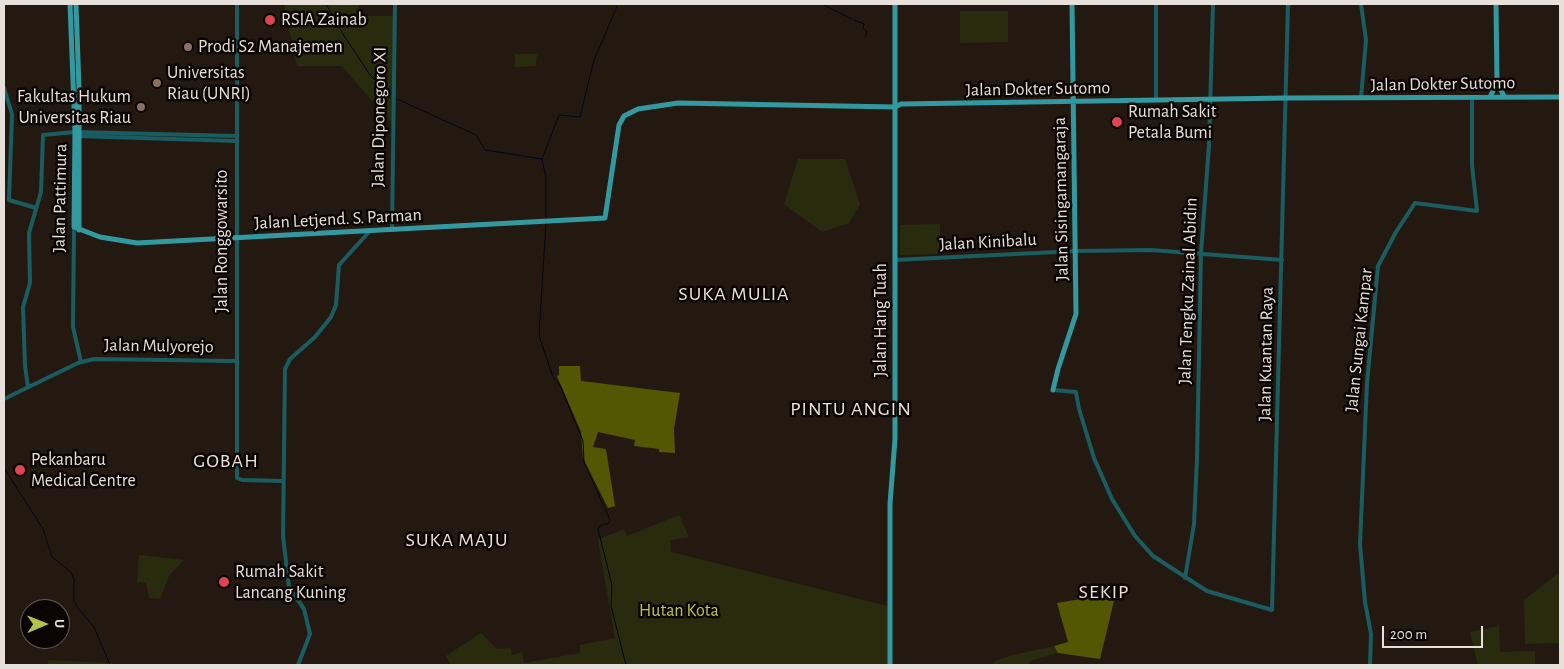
<!DOCTYPE html>
<style>
body{margin:0}
#map{position:relative;width:1564px;height:669px;overflow:hidden;background:#241910;font-family:"Alegreya Sans",sans-serif}
canvas{display:block}
.frame{position:absolute;inset:0;border:5px solid #e7dfd9;pointer-events:none}
.north{position:absolute;left:20px;top:599px;width:50px;height:50px;box-sizing:border-box;background:#0a0503;border:1px solid #625c59;border-radius:50%;rotate:89deg;font-size:14px;font-weight:700;line-height:20px;text-align:center;color:#e7dfd9}
.north::after{content:'';display:block;margin:auto;width:18px;height:22px;background:#b2c34c;clip-path:polygon(50% 0,100% 100%,50% 72%,0 100%)}
.scale{position:absolute;left:1382px;top:626px;width:101px;height:22px;box-sizing:border-box;border:2px solid #e7dfd9;border-top:0;padding-left:6px;font-size:15px;line-height:18px;white-space:nowrap;color:#e7dfd9;-webkit-text-stroke:4px #0a0503;paint-order:stroke}
</style>
<div id="map">
<canvas width="1564" height="669"></canvas>
<div class="frame"></div>
<div class="north">U</div>
<div class="scale">200 m</div>
</div>
<script>
const ctx = document.querySelector('canvas').getContext('2d');
ctx.lineJoin = 'round';
function paint(path, color) { ctx.fillStyle = color; ctx.fill(path, 'evenodd'); }
const shape = rows => new Path2D(rows.map(r => 'M' + r).join(''));
function trace(path, color, width, dash) { ctx.strokeStyle = color; ctx.lineWidth = width; ctx.lineCap = dash ? 'butt' : 'round'; ctx.setLineDash(dash || []); ctx.stroke(path); }
function label(font, color, halo, rows, align = 'center') {
  ctx.font = font + ' "Alegreya Sans",sans-serif'; ctx.lineWidth = 5; ctx.setLineDash([]); ctx.textBaseline = 'middle'; ctx.strokeStyle = halo; ctx.fillStyle = color; for (const [text, x, y, turn = 0] of rows) {
    ctx.save(); ctx.translate(x, y); ctx.rotate((+turn || 0) * Math.PI / 180); ctx.textAlign = isNaN(turn) ? turn : align; if (halo) ctx.strokeText(text, 0, 0); ctx.fillText(text, 0, 0); ctx.restore();
  }
}
paint(shape([
 [284,4,358,4,359,16,395,16,392,124,342,66,297,66],
 [960,11,1008,11,1008,42,960,43],
 [515,54,537,54,536,66,515,67],
 [798,159,845,159,860,204,849,223,822,232,784,204],
 [940,224,940,254,900,255,900,225],
 [679,515,689,537,670,540,671,552,891,607,890,665,451,665,446,656,481,633,497,649,511,648,512,655,522,652,524,663,580,653,580,645,615,638,598,540,624,529,627,536],
 [139,555,184,560,169,576,160,599,149,598,146,583,137,582],
 [1560,572,1560,643,1525,644,1524,600],
 [1499,626,1500,652,1535,651,1535,665,1478,665,1470,632],
 [1054,646,1058,653,1030,661,1029,665,993,665,995,661,1013,655],
 [48,660,112,663,113,665,48,665]
]), '#292b0e');
paint(shape([
 [559,366,580,366,581,381,680,393,674,429,675,453,659,452,659,449,634,446,635,440,598,432,593,447,606,449,615,506,608,508,583,458,581,432,557,376,559,375],
 [1092,597,1114,601,1100,659,1058,653,1054,646,1068,642,1057,603]
]), '#535704');
trace(shape([
 [326,4,343,34,370,75,389,94],
 [822,4,852,19],
 [854,20,864,24,863,28,867,32,865,37],
 [397,99,476,135,485,150,542,159],
 [546,218,546,178,542,159,559,115,580,117,594,60,618,4],
 [546,222,539,336,553,377,560,385,583,441,584,462,610,520,608,524,602,524,598,529,612,585,611,606,626,665],
 [4,468,43,529,52,557,71,572,74,580,74,601,78,608,94,627,110,665]
]), '#000819', 1);
trace(shape([
 [237,4,237,478,242,480,283,481],
 [4,88,12,114,9,200,36,208],
 [1361,98,1366,40,1361,4],
 [1156,100,1156,4],
 [77,136,236,141],
 [74,227,73,327,81,362],
 [392,230,395,4],
 [895,260,1076,251,1151,250,1282,260],
 [28,387,25,366,23,307,30,283,29,233,41,192,43,135,75,132,236,136],
 [1053,390,1076,392,1079,409,1094,458,1112,499,1135,536,1153,556,1207,591,1272,610,1288,4],
 [4,399,78,363,94,359,235,361],
 [1185,578,1194,524,1197,459,1201,253,1209,145,1213,4],
 [298,665,310,634,304,609,289,587,283,536,285,369,290,359,315,337,331,317,336,305,339,265,369,232],
 [1370,665,1371,634,1365,602,1360,544,1367,383,1378,266,1396,232,1415,203,1477,211,1472,165,1472,97]
]), '#1a5d61', 4);
trace(shape([
 [70,4,75,132,74,227,100,237,137,243,605,218,619,125,624,116,638,109,678,103,895,107,901,104,1286,98,1560,97],
 [76,4,79,89,79,230],
 [1496,4,1497,82,1504,96],
 [1490,97,1497,82],
 [1053,390,1058,369,1076,314,1072,4],
 [890,665,890,504,895,439,895,4]
]), '#3399a0', 5);
for (const [x, y, r, color] of [
 [270,20,6,"#e0444e"],
 [188,47,5,"#8d6e63"],
 [157,83,5,"#8d6e63"],
 [141,107,5,"#8d6e63"],
 [1117,122,6,"#e0444e"],
 [20,470,6,"#e0444e"],
 [224,582,6,"#e0444e"]
]) { const dot = new Path2D(); dot.arc(x, y, r, 0, 2 * Math.PI); ctx.fillStyle = color; ctx.fill(dot); trace(dot, '#0a0503', 2); }
label('18px', '#e7dfd9', '#0a0503', [
 ["RSIA Zainab",281,20],
 ["Prodi S2 Manajemen",198,47],
 ["Universitas",167,73],
 ["Riau (UNRI)",167,94],
 ["Fakultas Hukum",131,97,"right"],
 ["Universitas Riau",131,118,"right"],
 ["Rumah Sakit",1128,112],
 ["Petala Bumi",1128,133],
 ["Pekanbaru",31,460],
 ["Medical Centre",31,481],
 ["Rumah Sakit",235,572],
 ["Lancang Kuning",235,593]
], 'left');
label('18px', '#e7dfd9', '#0a0503', [
 ["Jalan Dokter Sutomo",1443,84,-1],
 ["Jalan Dokter Sutomo",1038,89,-1],
 ["Jalan Diponegoro XI",379,117,-89],
 ["Jalan Pattimura",60,198,-89],
 ["Jalan Sisingamangaraja",1061,199,-91],
 ["Jalan Letjend. S. Parman",338,219,-3],
 ["Jalan Ronggowarsito",222,241,-90],
 ["Jalan Kinibalu",988,242,-3],
 ["Jalan Tengku Zainal Abidin",1188,291,-88],
 ["Jalan Hang Tuah",881,320,-90],
 ["Jalan Sungai Kampar",1359,340,-84],
 ["Jalan Mulyorejo",159,346,1],
 ["Jalan Kuantan Raya",1266,354,-89]
]);
label('18px', '#bfc848', '#0a0503', [
 ["Hutan Kota",679,611]
]);
ctx.letterSpacing = '1px';
label('20px', '#f0e0d4', '#0a0503', [
 ["SUKA MULIA",734,294],
 ["PINTU ANGIN",851,409],
 ["GOBAH",226,461],
 ["SUKA MAJU",457,540],
 ["SEKIP",1104,592]
]);
ctx.letterSpacing = '0px';
</script>
